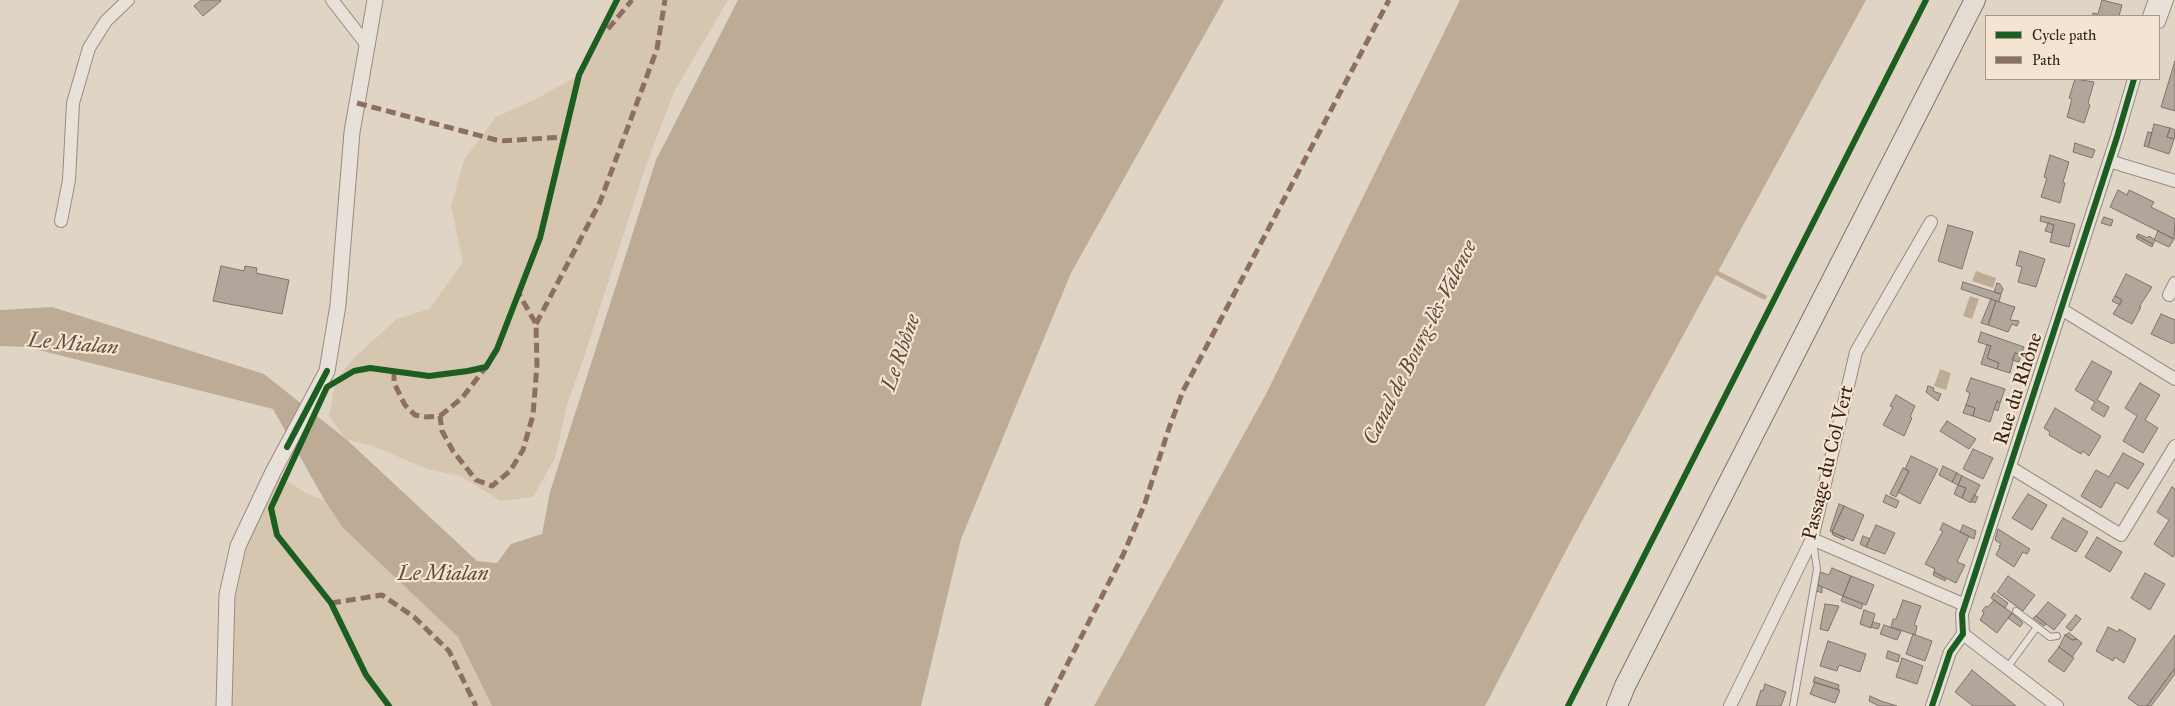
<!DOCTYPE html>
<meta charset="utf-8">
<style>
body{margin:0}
#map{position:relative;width:2175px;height:706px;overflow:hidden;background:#e0d5c5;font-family:"IM FELL Great Primer",serif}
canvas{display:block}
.legend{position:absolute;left:1985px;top:15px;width:175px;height:65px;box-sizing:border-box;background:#f3e5d2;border:1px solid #a99686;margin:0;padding:6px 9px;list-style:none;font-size:15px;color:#3b2013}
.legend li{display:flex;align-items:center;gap:10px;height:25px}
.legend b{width:25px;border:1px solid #a99686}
</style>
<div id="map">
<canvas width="2175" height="706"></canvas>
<ul class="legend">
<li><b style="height:6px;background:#1b5e20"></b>Cycle path</li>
<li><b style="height:6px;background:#8d6e63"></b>Path</li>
</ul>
</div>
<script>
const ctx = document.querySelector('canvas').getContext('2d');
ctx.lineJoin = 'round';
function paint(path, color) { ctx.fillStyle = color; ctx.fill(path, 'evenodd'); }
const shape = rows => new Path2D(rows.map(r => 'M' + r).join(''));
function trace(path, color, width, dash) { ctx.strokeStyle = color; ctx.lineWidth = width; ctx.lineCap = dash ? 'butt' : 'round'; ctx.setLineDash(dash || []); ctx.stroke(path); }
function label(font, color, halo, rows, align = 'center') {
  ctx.font = font + ' "IM FELL Great Primer",serif'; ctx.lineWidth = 4.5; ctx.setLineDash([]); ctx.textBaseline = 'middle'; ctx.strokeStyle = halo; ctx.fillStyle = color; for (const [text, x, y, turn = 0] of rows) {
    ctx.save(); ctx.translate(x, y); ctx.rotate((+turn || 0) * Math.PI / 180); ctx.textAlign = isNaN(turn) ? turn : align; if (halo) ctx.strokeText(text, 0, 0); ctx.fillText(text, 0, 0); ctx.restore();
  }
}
paint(shape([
 [617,0,728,0,674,92,645,168,583,360,567,405,555,458,533,497,501,501,460,476,427,469,373,446,346,439,329,416,336,379,355,357,397,319,429,309,463,262,451,206,464,160,496,117,536,99,579,75],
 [273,472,306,493,325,501,343,528,458,637,492,706,224,706,227,595]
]), '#d6c5af');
paint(shape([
 [738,0,1224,0,1071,273,961,539,921,706,492,706,458,637,343,528,325,501,273,409,27,347,0,346,0,310,52,307,264,374,346,439,477,561,497,563,511,544,542,534,550,492,656,160],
 [1460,0,1866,0,1570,543,1485,706,1094,706,1266,394],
 [1976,271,1996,278,1993,288,1972,281],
 [1970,296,1979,299,1972,319,1963,316],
 [1940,369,1951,373,1946,390,1934,386]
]), '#beab95');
trace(shape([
 [1711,270,1764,297]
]), '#beab95', 5);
const building = shape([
 [201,0,220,0,221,1,203,16,194,6,201,0],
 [2102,0,2122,5,2119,16,2092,16,2093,13,2098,14,2102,0],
 [2175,61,2175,111,2161,107,2175,61],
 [2075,79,2094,82,2088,103,2090,105,2084,123,2067,117,2072,99,2069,98,2075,79],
 [2154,124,2170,128,2167,137,2174,139,2169,154,2148,147,2154,124],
 [2170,128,2175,130,2174,139,2167,137,2170,128],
 [2148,132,2152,133,2148,147,2144,146,2148,132],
 [2075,143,2095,150,2092,158,2073,152,2075,143],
 [2050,155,2069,162,2063,182,2065,183,2060,203,2041,197,2047,178,2044,177,2050,155],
 [2118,190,2127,195,2129,190,2154,202,2151,207,2175,219,2174,239,2110,207,2118,190],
 [2041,216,2075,224,2069,247,2050,242,2054,225,2040,221,2041,216],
 [2104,217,2113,220,2111,226,2101,223,2104,217],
 [2048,223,2054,225,2052,233,2045,231,2048,223],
 [1948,225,1973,232,1962,269,1938,261,1948,225],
 [2158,231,2174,239,2169,247,2154,240,2158,231],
 [2138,234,2148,238,2149,236,2155,240,2153,244,2137,236,2138,234],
 [2137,236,2153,244,2152,247,2136,238,2137,236],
 [2020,251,2045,259,2036,287,2018,282,2022,267,2016,265,2020,251],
 [221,266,244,271,245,266,257,268,256,273,289,280,282,314,213,301,221,266],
 [2126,274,2152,287,2139,307,2141,307,2132,324,2113,314,2122,300,2115,296,2126,274],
 [1963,282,2001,294,1999,302,1961,289,1963,282],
 [1997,283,2000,284,2003,289,2001,294,1994,292,1997,283],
 [2115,296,2122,300,2120,305,2112,301,2115,296],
 [1991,299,1996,301,1988,325,1981,323,1991,299],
 [1996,301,2015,307,2010,320,2019,321,2017,326,2012,324,2008,332,1988,325,1996,301],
 [2161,314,2175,320,2175,342,2173,344,2151,334,2161,314],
 [1981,332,2024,347,2021,355,2015,353,2010,373,1997,369,1999,363,1987,358,1991,346,1978,342,1981,332],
 [1987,345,1991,346,1987,358,1999,363,1997,369,1981,364,1987,345],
 [2015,353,2021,355,2019,362,2012,360,2015,353],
 [2092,361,2112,372,2097,400,2109,407,2104,417,2091,409,2095,402,2075,390,2092,361],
 [1971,378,2005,389,2000,403,1997,401,1990,422,1973,416,1975,408,1966,405,1970,393,1966,391,1971,378],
 [2140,383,2160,395,2145,420,2158,428,2143,453,2123,441,2137,416,2125,408,2140,383],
 [1928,386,1934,388,1933,391,1941,394,1938,401,1926,392,1928,386],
 [1896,395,1915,406,1910,417,1912,418,1904,436,1883,425,1893,407,1890,406,1896,395],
 [1997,401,2000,403,1998,411,1994,409,1997,401],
 [1966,405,1975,408,1973,416,1963,413,1966,405],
 [2055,408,2101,436,2089,456,2083,451,2081,454,2049,435,2050,432,2044,428,2055,408],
 [1947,421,1976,439,1969,449,1940,431,1947,421],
 [1973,449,1993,458,1983,479,1963,469,1973,449],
 [2123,453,2144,464,2128,489,2116,482,2101,508,2081,496,2096,470,2109,477,2123,453],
 [1911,456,1938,469,1920,504,1898,492,1909,471,1905,469,1911,456],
 [1943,466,1957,473,1952,482,1939,475,1943,466],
 [1903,468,1909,471,1896,497,1890,494,1903,468],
 [1957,473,1962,476,1958,485,1952,482,1957,473],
 [1962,476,1980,485,1971,503,1962,498,1966,488,1958,485,1962,476],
 [1958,485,1966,488,1962,498,1954,494,1958,485],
 [2172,487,2175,489,2175,553,2173,557,2154,544,2169,520,2157,512,2172,487],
 [2028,494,2047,505,2032,530,2012,518,2028,494],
 [1886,495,1899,501,1896,508,1883,502,1886,495],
 [1974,495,1978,497,1975,503,1971,501,1974,495],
 [1839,504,1844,506,1832,532,1830,531,1839,504],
 [1844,506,1864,515,1853,541,1832,532,1844,506],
 [2063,518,2088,532,2076,552,2051,538,2063,518],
 [1943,523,1969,536,1957,562,1965,565,1956,583,1934,572,1935,569,1925,564,1943,531,1940,530,1943,523],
 [1876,525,1895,533,1885,554,1866,547,1876,525],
 [1963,525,1976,531,1974,539,1960,532,1963,525],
 [1998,529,2030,549,2027,554,2023,552,2014,567,1996,555,2000,547,1999,546,2001,544,1995,540,1998,529],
 [1832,532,1845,538,1844,540,1833,535,1832,532],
 [1863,536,1870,539,1866,547,1860,544,1863,536],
 [2097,537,2122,552,2110,572,2085,557,2097,537],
 [1832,568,1851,576,1843,596,1818,585,1820,572,1829,575,1832,568],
 [1934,572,1946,579,1945,581,1933,575,1934,572],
 [2145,573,2165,584,2150,610,2131,598,2145,573],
 [1851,576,1874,585,1866,605,1843,596,1851,576],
 [2008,576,2035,595,2023,611,1997,592,2008,576],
 [1818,585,1822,587,1822,593,1817,591,1818,585],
 [1994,593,2008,603,2005,608,1991,598,1994,593],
 [1843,596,1863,604,1861,609,1841,601,1843,596],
 [1903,600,1921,606,1914,625,1917,626,1915,635,1891,627,1893,619,1896,619,1903,600],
 [1994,600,2012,613,1997,633,1980,620,1984,613,1982,611,1986,606,1988,607,1994,600],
 [2048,602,2066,615,2054,630,2036,616,2048,602],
 [1825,604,1839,606,1828,631,1820,629,1825,604],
 [1864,610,1875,614,1871,628,1860,624,1864,610],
 [2012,613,2023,623,2020,627,2008,618,2012,613],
 [2076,615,2081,619,2071,631,2066,627,2076,615],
 [2036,616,2046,624,2044,626,2033,618,2036,616],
 [1873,622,1880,624,1878,629,1871,627,1873,622],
 [1884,625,1901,631,1897,640,1880,634,1884,625],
 [2108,627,2118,632,2119,629,2136,639,2124,663,2115,657,2113,661,2096,651,2108,627],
 [2069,633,2077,639,2072,640,2065,635,2069,633],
 [1913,634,1932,641,1925,661,1906,654,1913,634],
 [2065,635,2072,640,2077,639,2082,643,2072,657,2059,647,2065,635],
 [2175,635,2175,668,2147,706,2139,706,2128,698,2175,635],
 [1828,641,1866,654,1860,672,1839,665,1837,671,1820,666,1828,641],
 [2059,647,2074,658,2064,672,2048,661,2059,647],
 [1888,651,1900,655,1898,662,1886,658,1888,651],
 [1902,658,1923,666,1917,684,1896,677,1902,658],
 [2175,668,2175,674,2151,706,2147,706,2175,668],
 [1972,670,2016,706,1973,706,1955,692,1972,670],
 [1815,677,1839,685,1838,690,1813,682,1815,677],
 [1815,682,1840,690,1835,703,1810,694,1815,682],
 [1765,684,1786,692,1781,706,1756,706,1761,690,1763,691,1765,684],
 [1870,696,1881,701,1897,706,1879,706,1869,701,1870,696]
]);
paint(building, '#b0a69b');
trace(building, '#7e746a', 1);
const service = shape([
 [2016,611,2050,637,2057,636],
 [2007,668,2037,627],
 [1793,706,1817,569,1813,542]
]);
const minor = shape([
 [332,0,367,45],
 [2149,16,2155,0],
 [2159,22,2167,0],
 [2109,161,2175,181],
 [61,221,69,180,73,103,89,48,106,21,128,0],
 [2169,295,2175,283],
 [2061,309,2175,379],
 [2010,467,2121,535,2175,446],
 [1812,539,1965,605],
 [1963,634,2057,706],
 [1730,706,1812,539,1856,352,1931,222],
 [1932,706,1950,652,1963,634,1962,614,2117,137,2134,79]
]);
const tertiary = shape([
 [224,706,227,595,238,546,273,472,327,371,338,305,352,132,375,0]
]);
const primary = shape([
 [1617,706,1625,686,1975,0]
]);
trace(service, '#968c81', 8);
trace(minor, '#968c81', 14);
trace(tertiary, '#968c81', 17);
trace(primary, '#7e746a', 22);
trace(service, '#e7e1d9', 6);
trace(minor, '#e7e1d9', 12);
trace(tertiary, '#e7e1d9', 15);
trace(primary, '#e3dcd3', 20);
trace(shape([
 [608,29,632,0],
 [357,103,500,141,564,137],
 [536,324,600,202,657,49,665,0],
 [394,371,394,383,405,405,415,415,426,417,440,416,442,431,453,451,476,480,492,486,510,471,523,450,533,415,537,365,536,324,519,294],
 [440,416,462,398,486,367],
 [331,603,382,595,414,617,449,651,476,706],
 [1046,706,1124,553,1145,503,1169,428,1183,391,1389,0]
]), '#8d6e63', 5, [10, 5]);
trace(shape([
 [287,447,327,371],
 [389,706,366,675,331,603,277,535,271,508,327,387,354,371,370,368,429,376,468,371,486,367,497,349,540,238,579,75,617,0],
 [1568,706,1926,0],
 [1932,706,1950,652,1963,634,1962,614,2117,137,2134,79]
]), '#1b5e20', 6);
label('20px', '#3b2013', '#f3e5d2', [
 ["Rue du Rhône",2019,389,-72],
 ["Passage du Col Vert",1829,463,-76]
]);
label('italic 21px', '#644a3a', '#f3e5d2', [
 ["Canal de Bourg-lès-Valence",1421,343,-63],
 ["Le Mialan",73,345,5],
 ["Le Rhône",902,353,-71],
 ["Le Mialan",443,575]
]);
</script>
